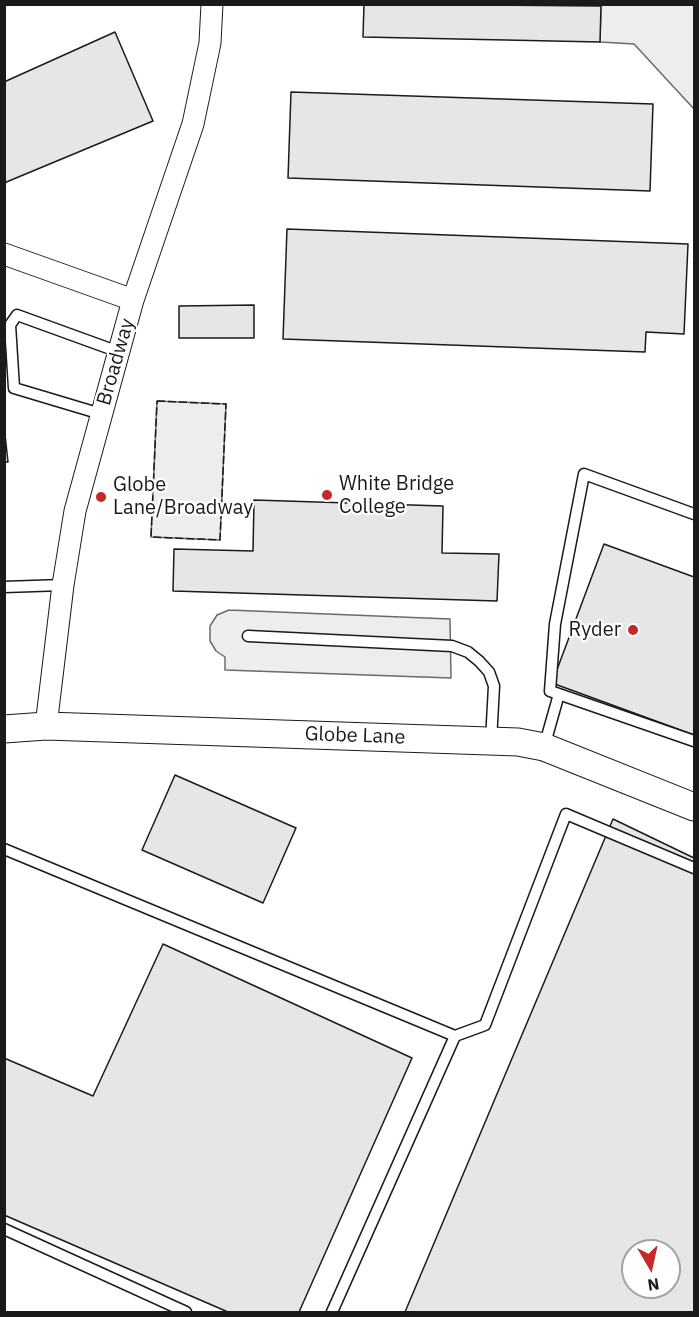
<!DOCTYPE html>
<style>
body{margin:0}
#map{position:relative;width:699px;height:1317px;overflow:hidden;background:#fff;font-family:"IBM Plex Sans",sans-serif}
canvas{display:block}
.frame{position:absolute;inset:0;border:6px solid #1a1a1a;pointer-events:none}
.north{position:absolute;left:621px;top:1239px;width:60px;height:60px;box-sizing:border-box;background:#fff;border:2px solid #a3a3a3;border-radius:50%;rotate:171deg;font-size:16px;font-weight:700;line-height:24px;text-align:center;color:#1a1a1a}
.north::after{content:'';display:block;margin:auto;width:21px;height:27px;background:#c62828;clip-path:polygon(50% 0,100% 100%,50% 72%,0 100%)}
</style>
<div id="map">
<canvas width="699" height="1317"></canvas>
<div class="frame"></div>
<div class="north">N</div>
</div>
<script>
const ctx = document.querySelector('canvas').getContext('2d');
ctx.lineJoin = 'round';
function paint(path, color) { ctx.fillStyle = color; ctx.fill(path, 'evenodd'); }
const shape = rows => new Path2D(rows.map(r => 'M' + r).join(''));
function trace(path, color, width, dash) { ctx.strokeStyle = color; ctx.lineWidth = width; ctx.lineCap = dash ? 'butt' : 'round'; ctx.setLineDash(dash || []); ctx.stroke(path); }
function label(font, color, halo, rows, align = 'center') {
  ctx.font = font + ' "IBM Plex Sans",sans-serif'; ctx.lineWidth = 4.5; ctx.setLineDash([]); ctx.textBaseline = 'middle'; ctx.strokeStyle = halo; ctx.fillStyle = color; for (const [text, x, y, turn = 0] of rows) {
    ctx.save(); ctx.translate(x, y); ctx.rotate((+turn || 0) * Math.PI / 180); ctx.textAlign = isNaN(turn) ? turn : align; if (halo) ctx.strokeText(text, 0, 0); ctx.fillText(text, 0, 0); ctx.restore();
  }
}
const built = shape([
 [571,4,694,5,694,109,634,44,600,42,601,6,571,4],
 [157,401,226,404,220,540,151,537,157,401],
 [229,610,450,619,451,678,225,670,225,657,216,651,210,641,210,626,217,615,229,610]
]);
paint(built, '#ededed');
trace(built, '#6a6a6a', 1.5);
const building = shape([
 [364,4,601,6,600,42,363,37,364,4],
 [115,32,153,121,4,183,4,82,115,32],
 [291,92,653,104,650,191,288,178,291,92],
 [287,229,688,244,684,334,646,332,645,352,283,339,287,229],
 [254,305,254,338,179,338,179,306,254,305],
 [4,425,8,462,4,462,4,425],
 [254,500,443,506,442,553,499,554,497,601,173,591,174,549,253,551,254,500],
 [604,544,694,577,694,735,552,683,604,544],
 [175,775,296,828,263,903,142,850,175,775],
 [613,819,694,858,694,1312,405,1312,613,819],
 [633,1251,669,1251,669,1287,633,1287,633,1251],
 [163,944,412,1058,299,1312,228,1312,4,1215,4,1058,93,1096,163,944]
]);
paint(building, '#e6e6e6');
trace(building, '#1a1a1a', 1.5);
const service = shape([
 [101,414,14,388,10,325,17,315,119,352],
 [694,514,584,474,555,624,550,691,694,741],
 [4,587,63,585],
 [248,636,452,646,468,652,479,661,489,672,494,686,491,741],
 [544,747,559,694],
 [4,849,455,1036,332,1312],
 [455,1036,485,1025,566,814,694,868],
 [4,1229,186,1312]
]);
const minor = shape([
 [4,254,133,300],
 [46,726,63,585,75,511,133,300,193,124,210,43,212,4]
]);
const tertiary = shape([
 [4,729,46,726,518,742,544,747,694,807]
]);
trace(service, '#1a1a1a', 13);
trace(minor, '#1a1a1a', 23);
trace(tertiary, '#1a1a1a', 29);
trace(service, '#fff', 10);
trace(minor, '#fff', 21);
trace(tertiary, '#fff', 27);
trace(shape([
 [157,401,226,404,220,540,151,537,157,401]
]), '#1a1a1a', 1.5, [8, 3]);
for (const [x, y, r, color] of [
 [327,495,6,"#c62828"],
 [101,497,6,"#c62828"],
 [633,630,6,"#c62828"]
]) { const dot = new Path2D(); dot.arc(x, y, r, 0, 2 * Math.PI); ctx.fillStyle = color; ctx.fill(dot); trace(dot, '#fff', 2); }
label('20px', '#1a1a1a', '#fff', [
 ["Broadway",116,362,-74],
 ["Globe Lane",355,736,2]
]);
label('20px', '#1a1a1a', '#fff', [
 ["White Bridge",339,484],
 ["College",339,507],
 ["Globe",113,485],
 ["Lane/Broadway",113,508],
 ["Ryder",621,630,"right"]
], 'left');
</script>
